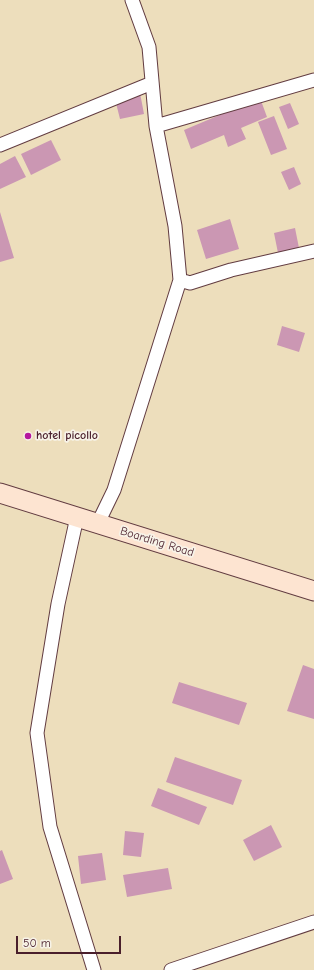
<!DOCTYPE html>
<style>
body{margin:0}
#map{position:relative;width:314px;height:970px;overflow:hidden;background:#eddebc;font-family:"Comic Neue",sans-serif}
canvas{display:block}
.scale{position:absolute;left:16px;top:936px;width:105px;height:18px;box-sizing:border-box;border:2px solid #4a1f2b;border-top:0;padding-left:5px;font-size:12px;line-height:14px;white-space:nowrap;color:#4a1f2b;-webkit-text-stroke:3px #f7f3e8;paint-order:stroke}
</style>
<div id="map">
<canvas width="314" height="970"></canvas>
<div class="scale">50 m</div>
</div>
<script>
const ctx = document.querySelector('canvas').getContext('2d');
ctx.lineJoin = 'round';
function paint(path, color) { ctx.fillStyle = color; ctx.fill(path, 'evenodd'); }
const shape = rows => new Path2D(rows.map(r => 'M' + r).join(''));
function trace(path, color, width, dash) { ctx.strokeStyle = color; ctx.lineWidth = width; ctx.lineCap = dash ? 'butt' : 'round'; ctx.setLineDash(dash || []); ctx.stroke(path); }
function label(font, color, halo, rows, align = 'center') {
  ctx.font = font + ' "Comic Neue",sans-serif'; ctx.lineWidth = 3.5; ctx.setLineDash([]); ctx.textBaseline = 'middle'; ctx.strokeStyle = halo; ctx.fillStyle = color; for (const [text, x, y, turn = 0] of rows) {
    ctx.save(); ctx.translate(x, y); ctx.rotate((+turn || 0) * Math.PI / 180); ctx.textAlign = isNaN(turn) ? turn : align; if (halo) ctx.strokeText(text, 0, 0); ctx.fillText(text, 0, 0); ctx.restore();
  }
}
paint(shape([
 [140,93,144,114,120,119,115,99],
 [260,98,267,117,241,128,246,139,228,147,224,135,191,149,184,130],
 [290,103,299,124,288,129,279,107],
 [274,116,287,149,271,155,258,122],
 [51,140,61,160,31,175,21,154],
 [15,156,26,177,0,189,0,164],
 [294,167,301,184,289,190,281,172],
 [0,212,14,258,0,262],
 [230,219,239,249,206,259,197,230],
 [295,228,299,248,278,253,274,233],
 [282,326,305,333,299,352,277,345],
 [303,665,314,669,314,719,287,711],
 [179,682,247,703,239,725,172,703],
 [175,757,242,780,233,805,166,782],
 [158,788,207,807,199,825,151,806],
 [271,825,282,847,254,861,243,840],
 [125,831,144,833,141,857,123,855],
 [2,850,13,879,0,884,0,851],
 [102,853,106,880,81,884,78,856],
 [168,868,172,889,127,897,123,875]
]), '#cb97b3');
const minor = shape([
 [156,126,314,80],
 [0,145,152,83],
 [180,280,190,283,231,270,314,251],
 [77,517,58,604,37,733,50,827,94,970],
 [98,523,114,490,180,280,175,226,156,126,149,47,132,0],
 [171,970,314,922]
]);
const secondary = shape([
 [0,493,314,591]
]);
trace(minor, '#623c41', 15);
trace(secondary, '#623c41', 21);
trace(minor, '#fff', 13);
trace(secondary, '#fde4d1', 19);
for (const [x, y, r, color] of [
 [28,436,4,"#b5179e"]
]) { const dot = new Path2D(); dot.arc(x, y, r, 0, 2 * Math.PI); ctx.fillStyle = color; ctx.fill(dot); trace(dot, '#f7f3e8', 1.5); }
label('bold 12px', '#4a1f2b', '#f7f3e8', [
 ["hotel picollo",36,436]
], 'left');
label('12px', '#4a1f2b', '#f7f3e8', [
 ["Boarding Road",157,542,17]
]);
</script>
